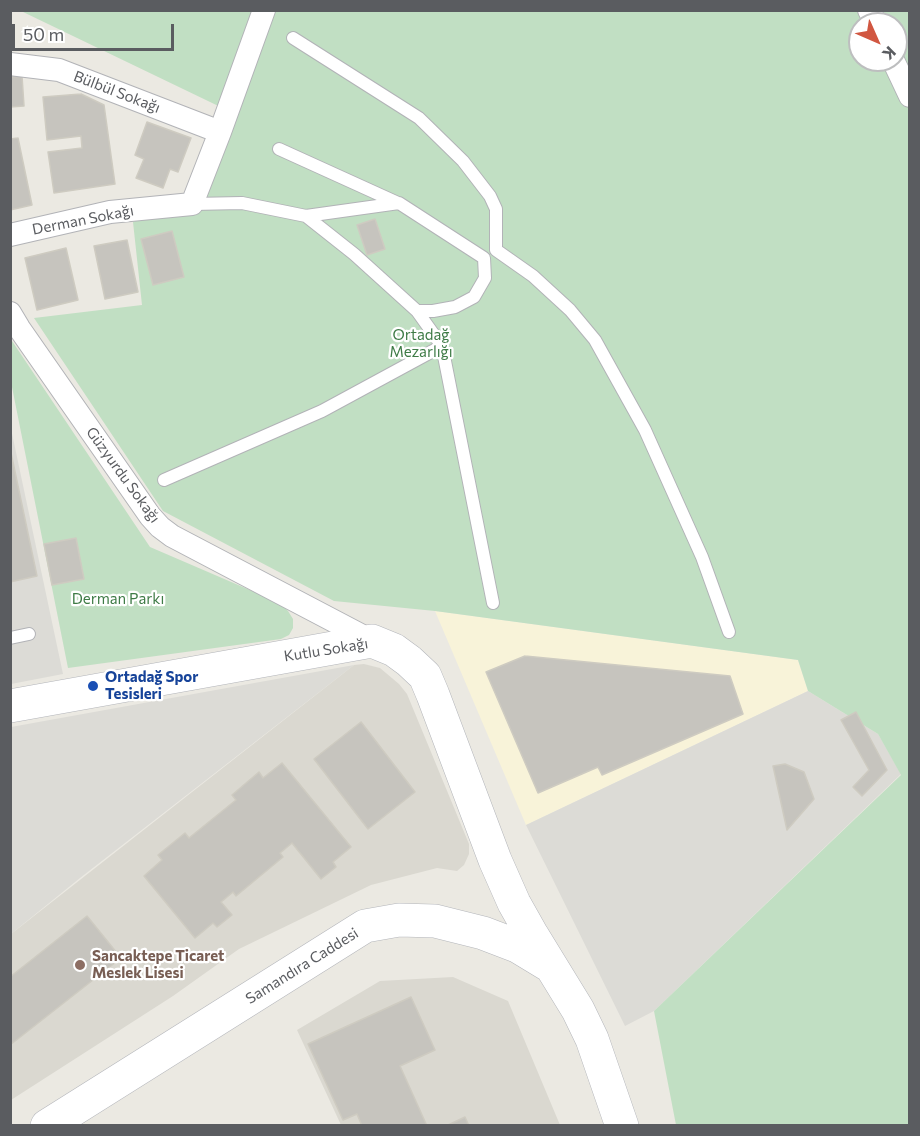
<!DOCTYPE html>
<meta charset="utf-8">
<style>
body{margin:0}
#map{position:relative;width:920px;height:1136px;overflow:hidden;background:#ebe9e2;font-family:Commissioner,sans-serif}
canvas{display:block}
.frame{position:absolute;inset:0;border:12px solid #5a5c60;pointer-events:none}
.north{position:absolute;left:848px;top:12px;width:60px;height:60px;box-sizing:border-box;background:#fff;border:2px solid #bdbebf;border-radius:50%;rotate:135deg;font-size:16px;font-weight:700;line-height:24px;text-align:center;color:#5a5c60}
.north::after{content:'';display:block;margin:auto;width:21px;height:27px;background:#d15741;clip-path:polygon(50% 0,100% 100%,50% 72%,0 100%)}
.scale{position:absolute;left:12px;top:24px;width:162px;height:27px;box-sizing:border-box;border:3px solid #5a5c60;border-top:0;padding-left:8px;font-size:18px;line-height:21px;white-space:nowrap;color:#5a5c60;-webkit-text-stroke:4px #fff;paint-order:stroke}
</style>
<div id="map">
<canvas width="920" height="1136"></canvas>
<div class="frame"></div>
<div class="north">K</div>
<div class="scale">50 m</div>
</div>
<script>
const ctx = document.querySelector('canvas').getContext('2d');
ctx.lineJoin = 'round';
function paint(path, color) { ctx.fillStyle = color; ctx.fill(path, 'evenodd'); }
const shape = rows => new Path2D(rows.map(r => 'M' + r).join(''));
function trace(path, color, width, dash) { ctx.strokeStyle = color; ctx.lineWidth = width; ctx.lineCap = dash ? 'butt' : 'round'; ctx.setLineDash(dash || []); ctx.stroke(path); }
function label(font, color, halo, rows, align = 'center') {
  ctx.font = font + ' Commissioner,sans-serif'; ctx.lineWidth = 4.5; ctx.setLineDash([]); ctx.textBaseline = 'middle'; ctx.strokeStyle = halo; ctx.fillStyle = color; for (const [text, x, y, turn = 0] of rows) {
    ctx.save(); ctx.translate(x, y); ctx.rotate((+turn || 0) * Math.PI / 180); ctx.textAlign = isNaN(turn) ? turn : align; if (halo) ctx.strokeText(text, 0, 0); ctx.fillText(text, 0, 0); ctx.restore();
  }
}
paint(shape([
 [435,611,798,660,808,691,526,825]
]), '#f8f3d9');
paint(shape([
 [10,424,63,674,11,684,10,684],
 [354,665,80,878,11,934,11,727],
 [808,691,878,734,901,774,654,1011,625,1026,526,825]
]), '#dcdbd6');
paint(shape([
 [364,664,380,668,399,684,407,694,469,844,469,854,464,865,457,871,437,868,371,885,239,949,173,996,11,1100,11,934,354,665],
 [453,977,508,1001,560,1125,341,1125,297,1030,380,981]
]), '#dad8d0');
paint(shape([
 [21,11,909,11,909,1125,676,1125,654,1011,901,775,878,734,808,691,798,660,435,611,334,601,163,511,34,318,142,305,133,222,199,196,235,114],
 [860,24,896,24,896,60,860,60],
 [10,338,150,547,280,603,288,611,293,619,293,628,289,635,281,639,68,668,11,382]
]), '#c1dfc3');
const building = shape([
 [22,76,24,106,10,107,10,77,22,76],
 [81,94,104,105,115,184,54,193,48,152,82,148,81,136,47,140,43,97,81,94],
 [147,122,191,138,178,172,170,169,163,188,136,178,144,159,135,155,147,122],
 [18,138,32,205,10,210,10,139,18,138],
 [375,219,385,249,367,255,357,225,375,219],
 [172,231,184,277,153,285,141,239,172,231],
 [127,240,138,292,105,299,94,246,127,240],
 [66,248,78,300,37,310,25,258,66,248],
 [10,448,37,576,10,582,10,448],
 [76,538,84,579,52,585,44,544,76,538],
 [525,656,730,676,743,714,602,775,598,767,538,793,486,672,525,656],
 [856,712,887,770,862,796,853,787,869,770,841,720,856,712],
 [361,722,415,792,368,829,314,759,361,722],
 [282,763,351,847,333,862,336,867,321,879,292,843,280,853,283,857,236,896,233,892,221,902,232,915,217,927,213,923,195,938,144,876,162,860,158,855,185,833,189,838,236,800,232,795,259,772,263,778,282,763],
 [785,764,804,772,814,799,787,830,773,766,785,764],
 [87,916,121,958,10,1045,10,977,87,916],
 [411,997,435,1050,400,1066,427,1126,362,1126,357,1114,343,1120,308,1044,411,997],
 [465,1117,469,1126,446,1126,465,1117]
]);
paint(building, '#c6c4be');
trace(building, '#cecbc1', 1.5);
const lane = shape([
 [293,38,419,118,463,161,490,196,496,209,496,250],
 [279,149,398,203],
 [192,204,242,203,306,216,354,254,417,311,433,311,455,307,474,297,485,278,484,258,399,203,306,216],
 [496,250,533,276,570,310,595,340,645,430,702,557,729,632],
 [417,311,442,346,493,603],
 [164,480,322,411,442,346],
 [10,638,29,634]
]);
const street = shape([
 [869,10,876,24],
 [893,60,910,96],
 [10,64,59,70,220,132],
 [10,235,110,212,192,204,220,132,264,10],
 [10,313,19,328,150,516,160,527,172,536,372,641]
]);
const secondary = shape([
 [10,706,372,641,394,650,409,661,425,676,433,695,495,860,514,903,532,935,578,1010,592,1039,622,1126],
 [47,1126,365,926,399,920,435,921,483,933,517,946,550,966]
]);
trace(lane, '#b2b3b7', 14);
trace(street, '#b2b3b7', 24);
trace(secondary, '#b3b5ba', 34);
trace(lane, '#fff', 12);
trace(street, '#fff', 22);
trace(secondary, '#fff', 33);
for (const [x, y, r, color] of [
 [93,686,6,"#1a4fb4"],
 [80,965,6,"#8d6e63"]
]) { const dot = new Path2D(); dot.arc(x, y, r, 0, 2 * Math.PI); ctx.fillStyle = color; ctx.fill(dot); trace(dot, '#fff', 2); }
label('15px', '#5a5c60', '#fff', [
 ["Bülbül Sokağı",117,92,21],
 ["Derman Sokağı",83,220,-11],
 ["Güzyurdu Sokağı",123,475,54],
 ["Kutlu Sokağı",326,650,-9],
 ["Samandıra Caddesi",302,966,-32]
]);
label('15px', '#3e7b46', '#fff', [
 ["Ortadağ",421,335],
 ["Mezarlığı",421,352],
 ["Derman Parkı",118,599]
]);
label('bold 15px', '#164399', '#fff', [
 ["Ortadağ Spor",105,677],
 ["Tesisleri",105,694]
], 'left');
label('bold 15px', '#785e54', '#fff', [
 ["Sancaktepe Ticaret",92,956],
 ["Meslek Lisesi",92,973]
], 'left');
</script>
